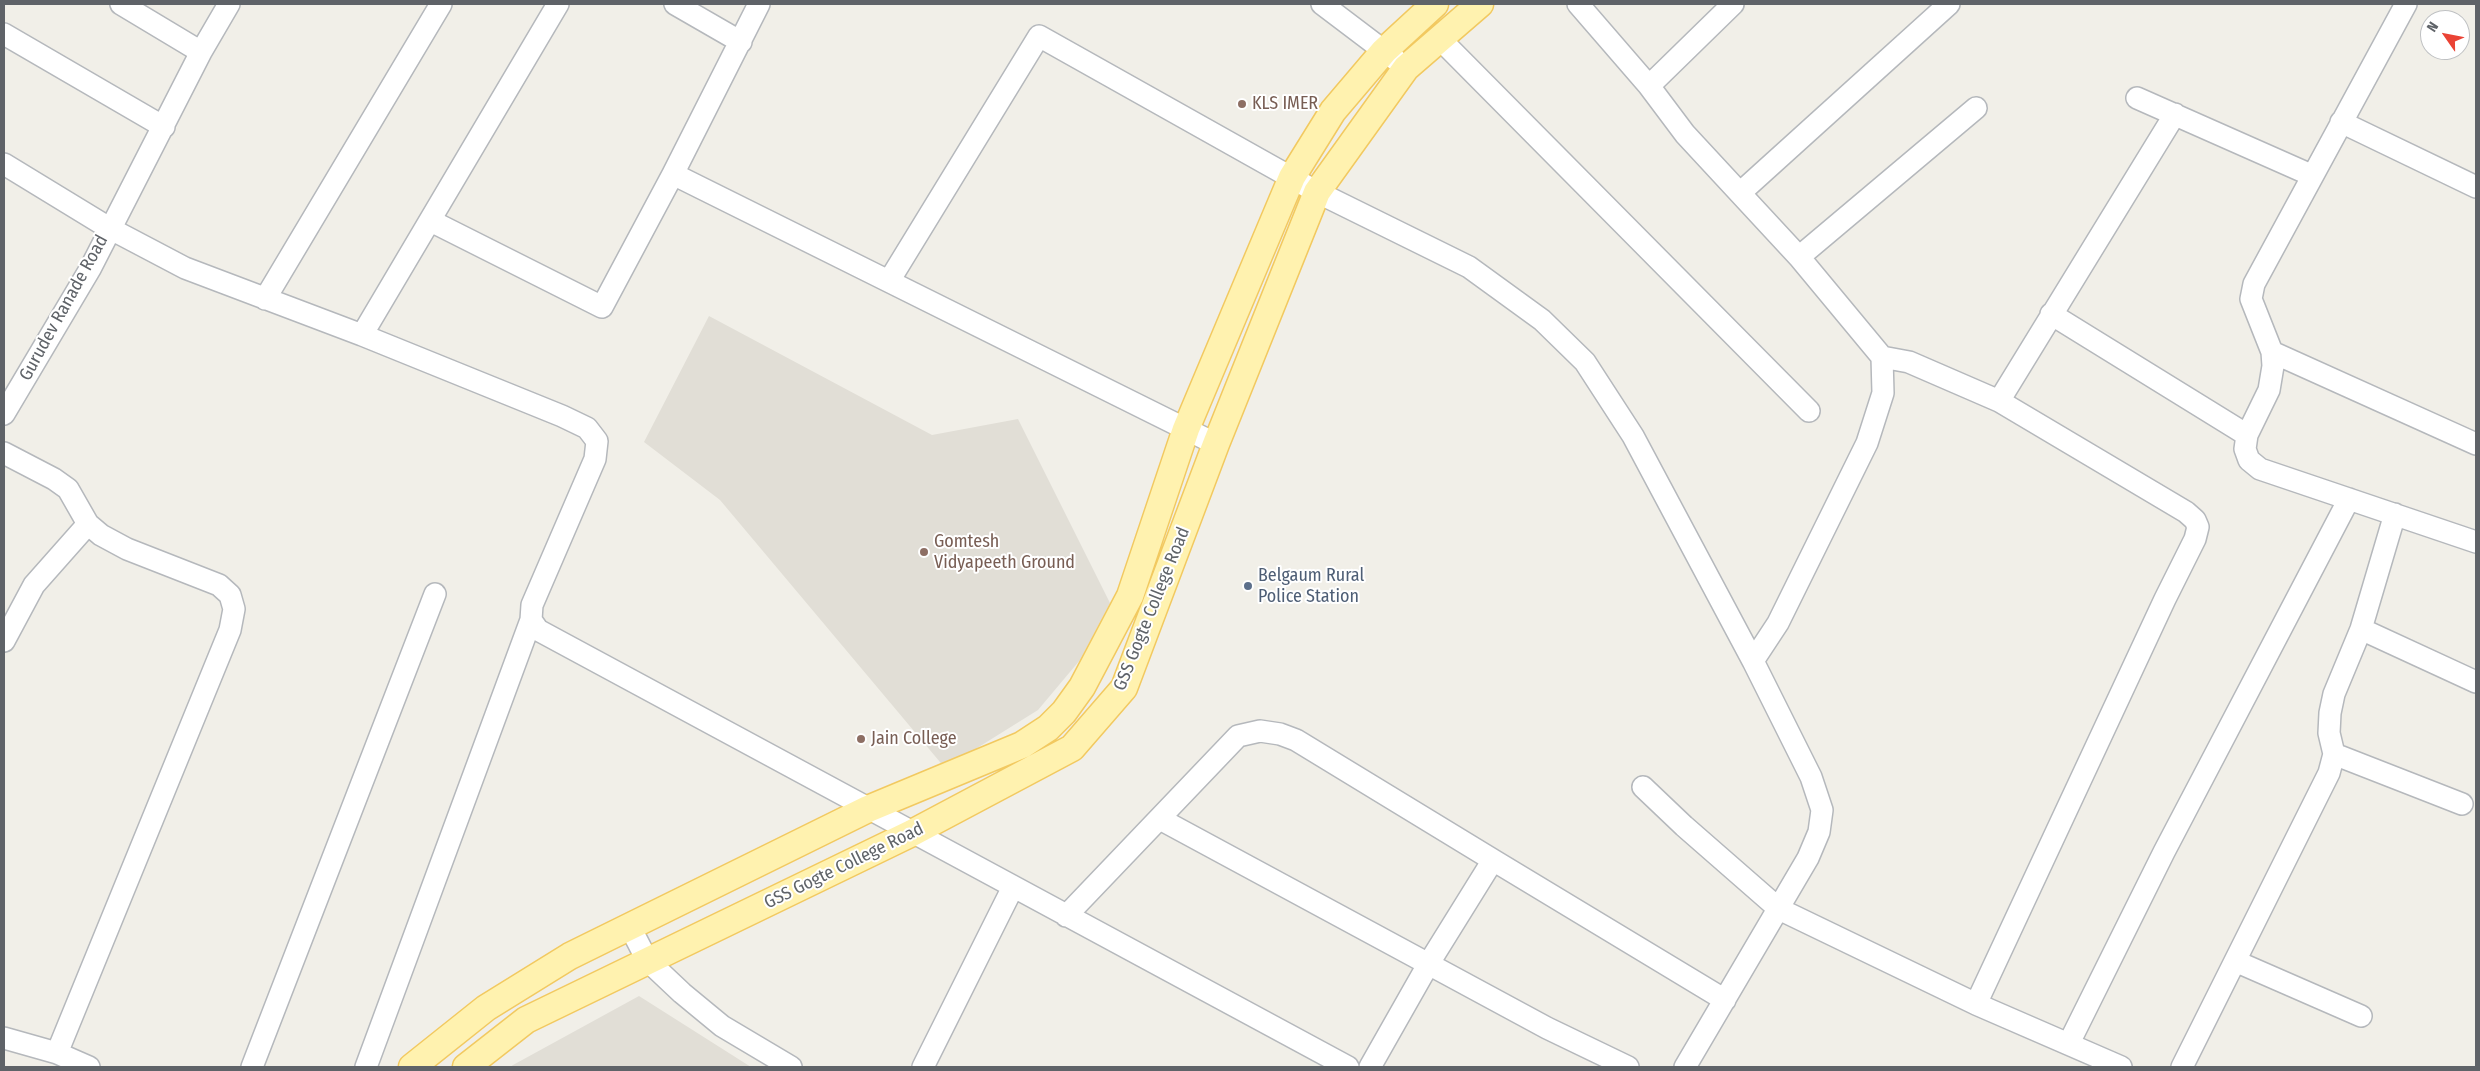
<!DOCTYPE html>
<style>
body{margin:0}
#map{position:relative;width:2480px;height:1071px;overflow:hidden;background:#f1efe8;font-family:"Fira Sans Condensed",sans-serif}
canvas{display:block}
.frame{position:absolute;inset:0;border:5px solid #5f6368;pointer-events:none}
.north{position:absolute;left:2420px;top:10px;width:50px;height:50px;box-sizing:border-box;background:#fff;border:1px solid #bfc1c3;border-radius:50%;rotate:303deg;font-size:14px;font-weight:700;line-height:20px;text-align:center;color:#5f6368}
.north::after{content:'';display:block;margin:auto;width:18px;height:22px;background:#ea4335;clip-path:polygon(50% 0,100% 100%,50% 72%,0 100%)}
</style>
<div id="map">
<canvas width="2480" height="1071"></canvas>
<div class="frame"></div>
<div class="north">N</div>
</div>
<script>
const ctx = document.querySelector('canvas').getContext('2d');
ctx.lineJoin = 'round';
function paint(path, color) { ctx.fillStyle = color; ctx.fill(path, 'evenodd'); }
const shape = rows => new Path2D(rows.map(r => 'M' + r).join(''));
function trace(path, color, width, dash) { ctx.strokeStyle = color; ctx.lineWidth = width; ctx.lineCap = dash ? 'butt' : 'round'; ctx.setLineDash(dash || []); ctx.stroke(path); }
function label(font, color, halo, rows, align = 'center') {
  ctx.font = font + ' "Fira Sans Condensed",sans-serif'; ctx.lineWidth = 4; ctx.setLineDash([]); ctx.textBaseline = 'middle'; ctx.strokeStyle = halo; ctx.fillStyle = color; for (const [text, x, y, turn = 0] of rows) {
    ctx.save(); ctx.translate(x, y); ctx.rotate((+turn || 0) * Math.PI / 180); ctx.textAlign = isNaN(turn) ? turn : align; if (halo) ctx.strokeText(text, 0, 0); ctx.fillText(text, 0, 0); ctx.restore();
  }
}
paint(shape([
 [709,316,932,435,1018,419,1110,603,1080,660,1038,710,945,768,720,500,644,442],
 [639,996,751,1067,510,1067,513,1065]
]), '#e1ded6');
const minor = shape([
 [121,4,201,52],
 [675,4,741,42],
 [1322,4,1396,60],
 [1578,4,1649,86,1685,134,1799,257,1882,357,1883,393,1867,443,1778,623,1753,661],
 [2406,4,2254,284,2251,299,2272,352,2273,366,2269,390,2247,435,2245,449,2249,460,2260,469,2476,542],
 [4,34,164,127],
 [1439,38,1809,411],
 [1649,86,1733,4],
 [2137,98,2311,175],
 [2341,122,2476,187],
 [4,164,109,228,185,268,362,335,562,416,587,428,597,441,595,459,532,605,531,620,538,630,1348,1067],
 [673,174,1216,444],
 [1740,193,1949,4],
 [431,221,602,307,673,174,759,4],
 [1799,257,1976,108],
 [889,281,1039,36,1317,192,1469,267,1542,320,1585,362,1633,436,1753,661,1811,777,1822,810,1819,832,1808,858,1685,1067],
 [265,299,441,4],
 [2051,314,2247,435],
 [362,335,558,4],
 [2272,352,2476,444],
 [1882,357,1909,362,1999,401,2186,512,2195,520,2198,527,2195,539,2165,599,1976,1004],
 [1999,401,2175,114],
 [4,414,90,269,201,52,229,4],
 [4,453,54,479,68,489,88,524,101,535,127,549,219,585,230,595,234,609,230,630,57,1053],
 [2361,629,2476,682],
 [4,641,34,585,88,524],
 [2334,754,2462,804],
 [1643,787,1684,826,1779,909,1976,1004,2121,1067],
 [1160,819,1547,1028,1628,1067],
 [1066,916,1238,736,1260,731,1280,734,1296,740,1493,860],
 [630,927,647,960,682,993,722,1026,791,1067],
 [2235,961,2361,1016],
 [4,1038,57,1053,89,1067],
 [2069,1043,2164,852,2349,499],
 [252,1067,435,594],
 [366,1067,531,620],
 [923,1067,1013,887],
 [1370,1067,1429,963,1493,860,1725,1000],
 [2182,1067,2329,773,2334,754,2329,733,2330,713,2334,694,2361,629,2395,514]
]);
const major = shape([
 [412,1067,486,1008,570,956,868,809,1022,745,1048,728,1064,712,1082,687,1130,596,1186,429,1292,177,1333,111,1384,51,1435,4],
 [466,1067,526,1020,912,833,1072,748,1124,688,1216,444,1317,192,1406,68,1480,4]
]);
trace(minor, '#b5b8bc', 24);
trace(major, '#f2c960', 29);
trace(minor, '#fff', 21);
trace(major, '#fff2af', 26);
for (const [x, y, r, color] of [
 [1242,104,5,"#8d6e63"],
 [924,552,5,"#8d6e63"],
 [1248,586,5,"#5c6f8a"],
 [861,739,5,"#8d6e63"]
]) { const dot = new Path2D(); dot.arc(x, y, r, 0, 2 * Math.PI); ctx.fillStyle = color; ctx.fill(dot); trace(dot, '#fff', 2); }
label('18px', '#785e54', '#fff', [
 ["KLS IMER",1252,104],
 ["Gomtesh",934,542],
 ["Vidyapeeth Ground",934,563],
 ["Jain College",871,739]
], 'left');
label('18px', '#5f6368', '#fff', [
 ["Gurudev Ranade Road",64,308,-61],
 ["GSS Gogte College Road",1152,609,-68],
 ["GSS Gogte College Road",844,866,-26]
]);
label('18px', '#4e5e75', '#fff', [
 ["Belgaum Rural",1258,576],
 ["Police Station",1258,597]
], 'left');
</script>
